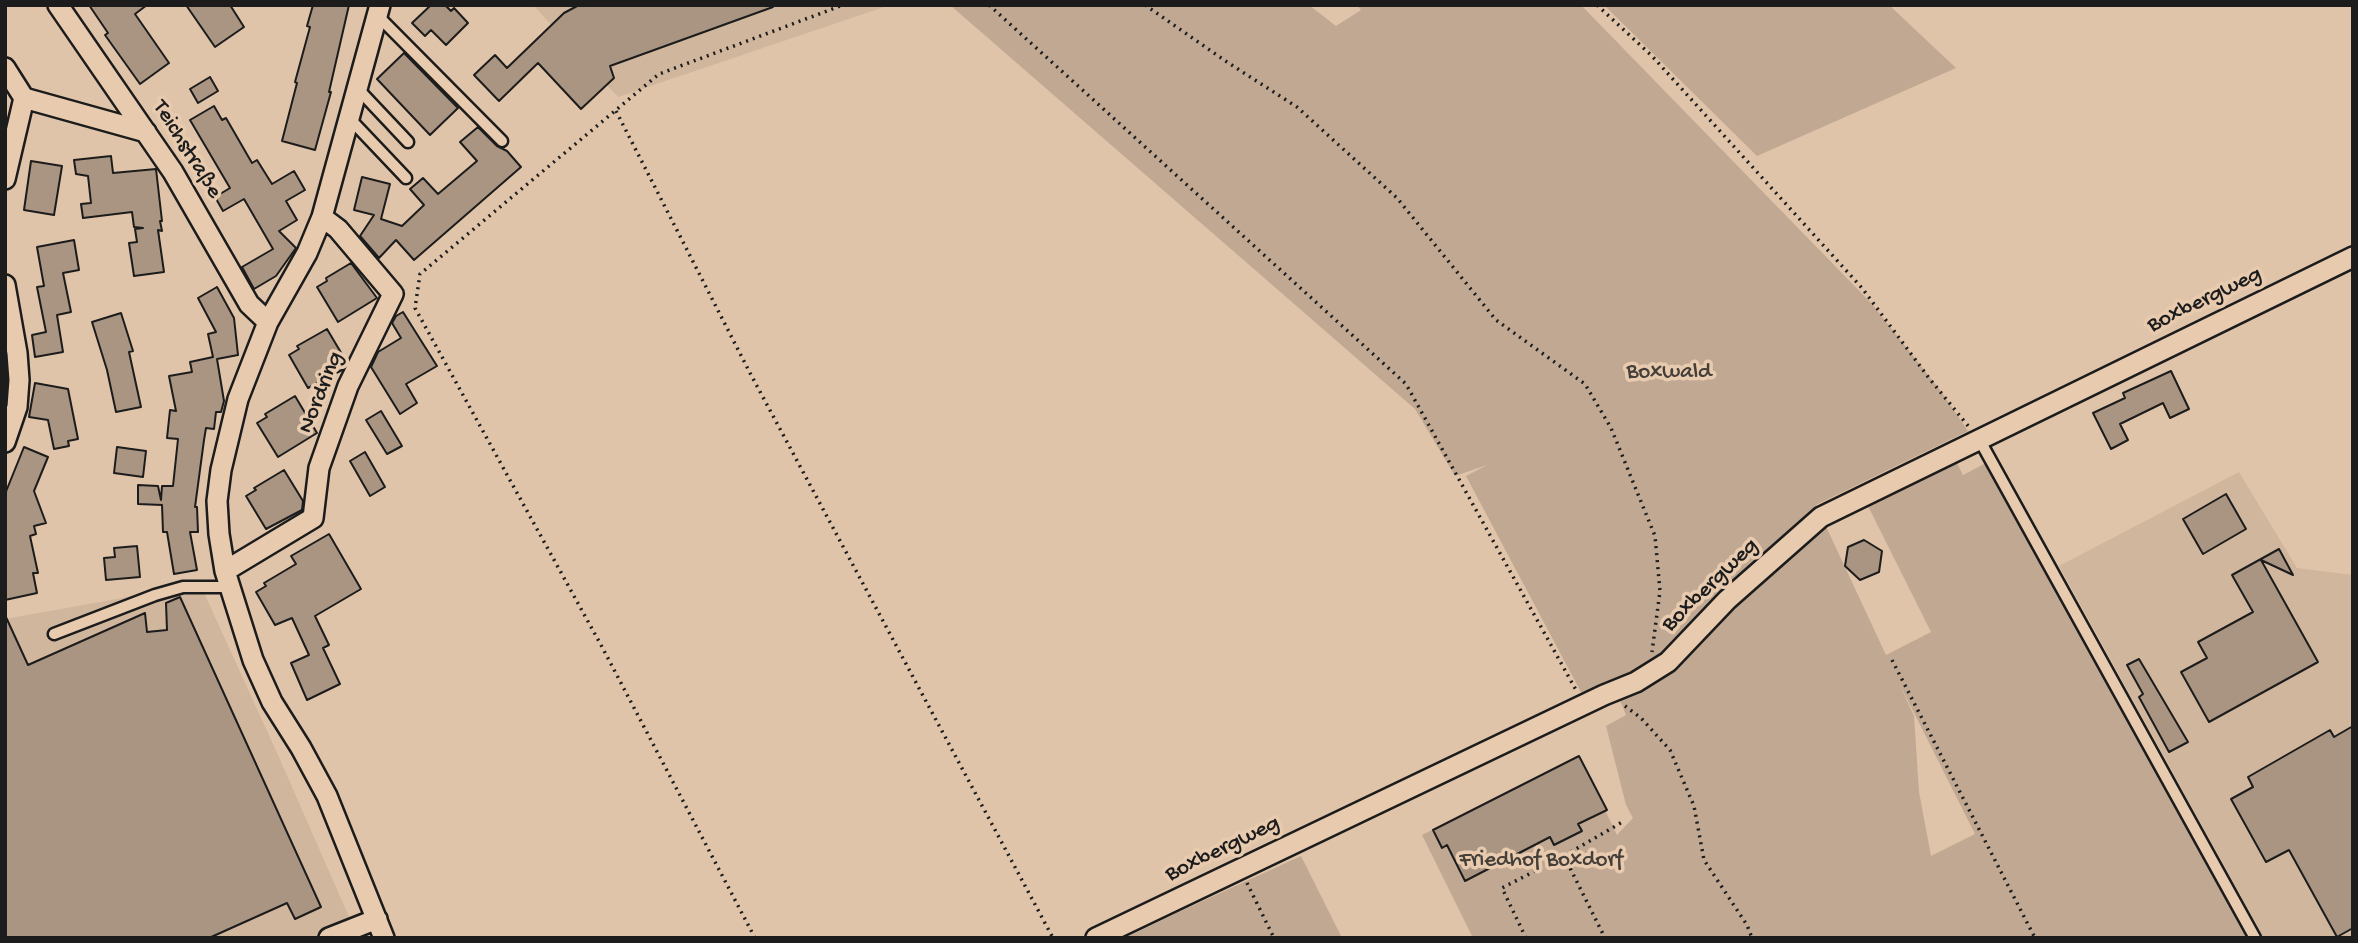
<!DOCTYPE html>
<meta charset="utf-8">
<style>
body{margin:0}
#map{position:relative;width:2358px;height:943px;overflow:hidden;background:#e0c4a9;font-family:"Gochi Hand",sans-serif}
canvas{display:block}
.frame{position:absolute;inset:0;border:7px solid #1c1c1c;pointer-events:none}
</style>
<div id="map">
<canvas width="2358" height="943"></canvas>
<div class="frame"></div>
</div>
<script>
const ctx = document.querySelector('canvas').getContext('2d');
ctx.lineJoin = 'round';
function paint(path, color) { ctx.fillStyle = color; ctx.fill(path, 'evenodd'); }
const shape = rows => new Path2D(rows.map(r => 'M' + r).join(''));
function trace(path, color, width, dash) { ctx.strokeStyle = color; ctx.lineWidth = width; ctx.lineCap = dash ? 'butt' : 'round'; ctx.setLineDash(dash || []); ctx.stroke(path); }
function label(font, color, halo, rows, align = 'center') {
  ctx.font = font + ' "Gochi Hand",sans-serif'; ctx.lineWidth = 7; ctx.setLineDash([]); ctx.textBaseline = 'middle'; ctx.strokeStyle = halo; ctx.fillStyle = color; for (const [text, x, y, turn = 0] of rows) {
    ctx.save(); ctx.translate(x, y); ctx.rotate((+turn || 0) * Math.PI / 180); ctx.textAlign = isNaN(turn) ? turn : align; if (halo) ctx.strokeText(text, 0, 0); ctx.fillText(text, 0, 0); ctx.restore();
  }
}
paint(shape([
 [533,5,890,5,618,97],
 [2239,472,2297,568,2353,575,2353,938,2264,938,2059,566],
 [200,584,278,755,353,926,328,938,5,938,5,619]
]), '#d0b69d');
paint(shape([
 [950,5,1309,5,1336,26,1361,10,1357,5,1581,5,1871,303,1940,390,1968,431,1816,505,1886,655,1931,632,1867,504,1956,461,1963,475,1986,463,2248,938,1473,938,1422,835,1579,756,1617,835,1633,818,1626,805,1606,726,1626,715,1612,681,1582,694,1466,476,1487,465,1455,476,1415,409],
 [1899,683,1975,834,1931,856,1919,792,1914,716],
 [1604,5,1889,5,1956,68,1757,156],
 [1301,856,1342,938,1125,938,1181,911]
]), '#c0a892');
const building = shape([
 [89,5,147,5,135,14,169,63,140,84,105,35,108,33,89,5],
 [186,5,230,5,244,27,215,47,186,5],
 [313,5,349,5,329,92,331,92,315,150,282,141,297,83,295,82,310,27,307,26,313,5],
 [431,5,445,5,451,11,454,8,468,23,446,45,431,30,425,36,412,23,431,5],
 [579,5,773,5,773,7,610,66,614,78,581,109,538,63,499,101,474,75,495,55,507,68,564,13,579,5],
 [404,53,458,108,430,135,377,79,404,53],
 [210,77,218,91,198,103,190,89,210,77],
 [214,106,222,120,226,118,252,163,257,160,272,184,294,171,305,190,286,201,297,220,279,231,296,248,276,276,254,289,242,267,273,249,244,199,223,211,215,197,230,188,190,120,214,106],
 [478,127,497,146,507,151,521,167,414,260,396,240,379,258,360,236,374,215,354,210,362,177,390,184,381,219,402,226,424,205,410,189,423,178,438,194,477,161,460,142,478,127],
 [111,156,113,173,156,169,162,221,160,221,162,231,158,230,164,272,134,276,129,243,137,242,135,229,143,228,134,227,132,212,83,218,81,204,91,203,88,176,76,174,74,160,111,156],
 [31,161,62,166,54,215,24,210,31,161],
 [74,240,79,270,63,273,71,312,57,315,63,352,35,357,32,335,46,332,37,287,44,286,37,247,74,240],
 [351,263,377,298,338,322,317,287,327,281,326,278,351,263],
 [217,287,234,318,238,355,217,359,224,401,221,412,216,412,214,429,206,428,204,440,195,507,197,507,198,532,190,532,197,570,174,574,167,532,163,532,162,505,138,504,138,485,158,486,161,500,162,486,173,486,178,439,167,438,170,410,176,411,169,376,192,372,190,362,213,357,208,334,216,332,198,298,217,287],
 [403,312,437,366,406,384,417,403,400,414,371,367,378,352,401,338,392,323,396,316,403,312],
 [121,313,133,351,129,352,141,407,116,412,107,370,92,322,121,313],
 [327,329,346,361,342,370,308,388,289,355,299,349,297,346,327,329],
 [2171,371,2189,409,2170,418,2163,403,2120,424,2128,440,2111,449,2093,413,2125,398,2123,393,2171,371],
 [35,383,68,389,78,439,68,441,69,446,54,449,48,420,29,417,35,383],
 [295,396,317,433,278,457,257,423,267,417,265,414,295,396],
 [381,411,402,446,387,454,366,420,381,411],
 [24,447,48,457,34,491,46,523,34,526,36,534,30,536,38,573,33,573,37,593,5,600,5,494,24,447],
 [117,447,146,451,143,477,114,473,117,447],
 [365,452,385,487,370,496,350,461,365,452],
 [284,470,303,501,302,510,266,529,246,496,256,490,254,488,284,470],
 [2226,494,2246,529,2203,554,2183,519,2226,494],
 [329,534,361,589,315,616,329,645,323,648,340,684,307,700,291,663,309,655,292,618,275,625,256,592,266,586,264,583,296,564,291,556,329,534],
 [1864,540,1882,551,1879,572,1860,580,1845,566,1848,547,1864,540],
 [137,546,140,577,106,580,104,558,115,557,114,548,137,546],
 [2279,549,2293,575,2261,560,2318,662,2209,722,2181,672,2207,658,2198,642,2253,612,2232,575,2279,549],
 [180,597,321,907,295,919,287,903,209,938,5,938,5,615,28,665,145,613,147,632,167,630,166,603,180,597],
 [2139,659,2188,742,2169,752,2139,697,2143,694,2127,665,2139,659],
 [2353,726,2353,928,2337,937,2289,850,2266,862,2231,799,2253,787,2248,777,2330,730,2334,737,2353,726],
 [1579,756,1607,810,1578,824,1582,831,1554,845,1550,837,1465,881,1447,845,1442,848,1433,830,1579,756]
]);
paint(building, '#a99582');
trace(building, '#1c1c1c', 2);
const lane = shape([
 [378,16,502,141],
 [358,89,408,142],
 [350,119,406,178],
 [1979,439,2255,938],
 [54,634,155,595,183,587,231,587]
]);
const street = shape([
 [58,5,173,172,249,304,268,322],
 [380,5,322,217,307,253,268,322,238,399,221,470,217,501,219,534,225,571,253,660,272,702,301,748,327,796,384,938],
 [5,68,24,98,146,132],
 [5,179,24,98],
 [5,285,17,353,19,380,17,407,5,442],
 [225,571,313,518,319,468,348,386,393,294,338,229,322,217],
 [329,938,377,919],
 [1096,938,1604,695,1636,682,1668,662,1727,600,1821,517,2353,257]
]);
trace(lane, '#1c1c1c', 15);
trace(street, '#1c1c1c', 24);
trace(shape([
 [989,5,1406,384,1576,690],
 [1145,5,1227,62,1297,107,1397,198,1496,320,1585,384,1611,428,1655,536,1660,591,1652,652],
 [1597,5,1652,56,1862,288,1929,378,1969,427],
 [616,111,750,373,1053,938],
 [1892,660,2035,938],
 [1625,706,1641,718,1670,750,1694,806,1704,860,1747,925,1752,938],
 [1564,856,1605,938],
 [1247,883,1274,938],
 [755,938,601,645,415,308,420,274,659,74,843,5],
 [1526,938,1502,888,1564,856,1624,821]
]), '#1c1c1c', 3.5, [2, 5]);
trace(lane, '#e8cbaf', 10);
trace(street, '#e8cbaf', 19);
label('23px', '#1c1c1c', '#e8cbaf', [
 ["Teichstraße",186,150,58],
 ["Boxbergweg",2205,301,-26],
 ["Nordring",322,393,-68],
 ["Boxbergweg",1711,586,-44],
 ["Boxbergweg",1223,850,-26]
]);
label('23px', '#453f3a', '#e8cbaf', [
 ["Boxwald",1669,373],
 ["Friedhof Boxdorf",1541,861]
]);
</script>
